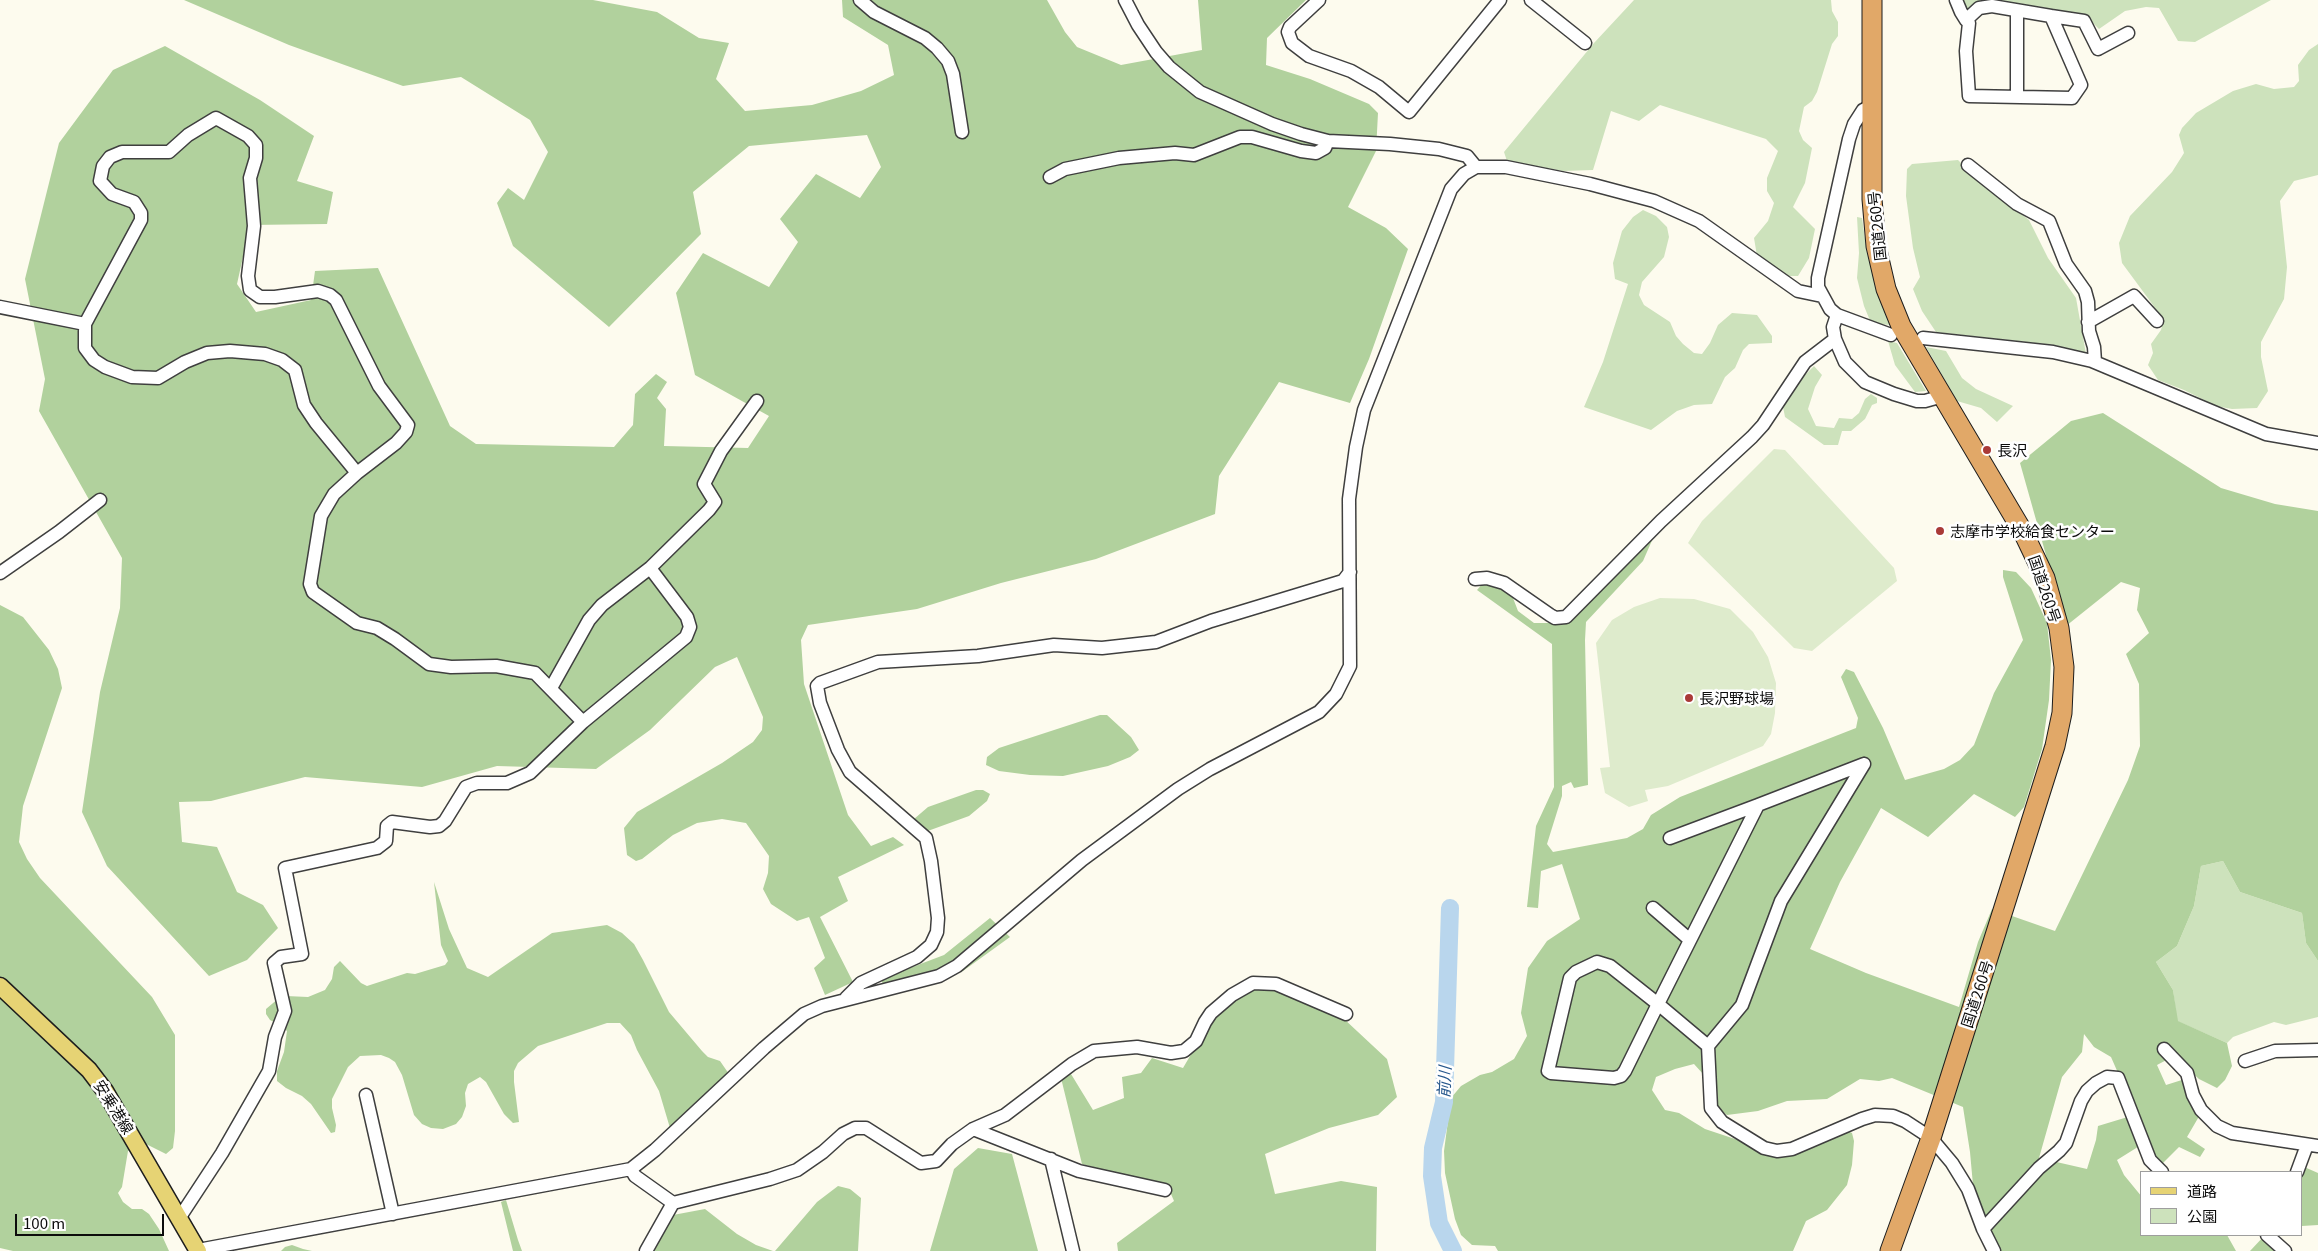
<!DOCTYPE html>
<meta charset="utf-8">
<style>
body{margin:0}
#map{position:relative;width:2318px;height:1251px;overflow:hidden;background:#fdfbee;font-family:Georgia,"Noto Sans JP",serif}
canvas{display:block}
.legend{position:absolute;left:2140px;top:1171px;width:162px;height:65px;box-sizing:border-box;background:#fff;border:1px solid #9e9e9e;margin:0;padding:6px 9px;list-style:none;font-size:15px;color:#0c0c0c}
.legend li{display:flex;align-items:center;gap:10px;height:25px}
.legend b{width:25px;border:1px solid #9e9e9e}
.scale{position:absolute;left:15px;top:1214px;width:149px;height:22px;box-sizing:border-box;border:2px solid #0c0c0c;border-top:0;padding-left:6px;font-size:15px;line-height:18px;white-space:nowrap;color:#0c0c0c;-webkit-text-stroke:4px #fff;paint-order:stroke}
</style>
<div id="map">
<canvas width="2318" height="1251"></canvas>
<ul class="legend">
<li><b style="height:6px;background:#e6d374"></b>道路</li>
<li><b style="height:14px;background:#cde2bc"></b>公園</li>
</ul>
<div class="scale">100 m</div>
</div>
<script>
const ctx = document.querySelector('canvas').getContext('2d');
ctx.lineJoin = 'round';
function paint(path, color) { ctx.fillStyle = color; ctx.fill(path, 'evenodd'); }
const shape = rows => new Path2D(rows.map(r => 'M' + r).join(''));
function trace(path, color, width, dash) { ctx.strokeStyle = color; ctx.lineWidth = width; ctx.lineCap = dash ? 'butt' : 'round'; ctx.setLineDash(dash || []); ctx.stroke(path); }
function label(font, color, halo, rows, align = 'center') {
  ctx.font = font + ' Georgia,"Noto Sans JP",serif'; ctx.lineWidth = 5; ctx.setLineDash([]); ctx.textBaseline = 'middle'; ctx.strokeStyle = halo; ctx.fillStyle = color; for (const [text, x, y, turn = 0] of rows) {
    ctx.save(); ctx.translate(x, y); ctx.rotate((+turn || 0) * Math.PI / 180); ctx.textAlign = isNaN(turn) ? turn : align; if (halo) ctx.strokeText(text, 0, 0); ctx.fillText(text, 0, 0); ctx.restore();
  }
}
paint(shape([
 [1634,0,1831,0,1832,11,1838,22,1838,36,1832,44,1817,92,1812,101,1804,107,1799,131,1803,140,1812,148,1805,183,1793,207,1815,229,1809,258,1798,276,1784,276,1757,256,1754,238,1768,221,1774,203,1767,191,1767,178,1778,151,1766,139,1660,105,1639,121,1611,111,1593,170,1563,171,1507,161,1504,152,1594,43],
 [1952,0,2271,0,2195,42,2178,41,2159,8,2146,7,2125,11,2099,29,2087,17,2042,7,1991,2,1961,22],
 [2318,44,2318,175,2294,181,2280,201,2287,267,2284,299,2261,342,2261,357,2268,391,2257,408,2232,409,2216,406,2184,390,2158,380,2148,365,2153,353,2151,344,2161,330,2163,322,2153,305,2122,263,2119,243,2130,216,2172,172,2184,153,2179,135,2182,128,2196,113,2233,91,2256,84,2274,89,2294,87,2299,81,2298,65,2309,50],
 [1958,160,1979,181,2029,220,2048,258,2076,298,2086,354,2054,345,1936,332,1922,311,1913,289,1920,277,1913,248,1906,196,1907,169,1912,164],
 [1643,210,1656,216,1667,227,1669,237,1664,257,1642,282,1639,295,1644,305,1670,322,1676,336,1683,344,1694,353,1702,354,1710,343,1718,325,1732,313,1757,315,1772,336,1772,343,1749,344,1743,350,1735,368,1725,377,1712,404,1694,405,1677,411,1651,430,1584,407,1603,362,1628,284,1615,279,1613,263,1622,231,1633,217],
 [1857,217,1862,218,1867,253,1877,290,1890,325,1871,323,1864,306,1857,278,1859,253],
 [1888,341,1897,343,1926,391,1915,392,1895,365],
 [1926,347,1946,351,1962,378,1976,389,2013,406,1997,422,1981,408,1957,401],
 [1814,366,1822,375,1815,387,1808,409,1816,426,1834,428,1839,418,1852,419,1859,413,1865,399,1871,394,1877,398,1877,403,1872,405,1865,419,1851,431,1842,431,1838,445,1824,445,1785,417,1783,407,1796,384],
 [2223,861,2240,892,2302,913,2306,943,2318,961,2318,1017,2286,1025,2274,1022,2233,1037,2227,1043,2177,1021,2173,990,2156,962,2177,946,2194,906,2201,866]
]), '#cde2bc');
paint(shape([
 [184,0,593,0,657,12,699,38,729,43,716,79,745,111,812,105,861,91,894,75,888,45,843,17,842,0,1047,0,1065,32,1077,47,1121,65,1202,50,1198,0,1306,0,1267,38,1266,65,1310,79,1369,104,1378,113,1376,151,1348,207,1386,228,1408,249,1369,359,1350,403,1279,382,1219,476,1215,514,1096,559,1001,583,917,609,808,625,801,640,804,684,848,815,871,846,893,837,904,845,838,877,848,901,820,917,853,982,825,995,814,968,825,958,809,917,797,921,771,904,763,889,768,873,769,856,746,823,722,819,697,823,673,835,642,859,636,861,627,855,624,828,637,812,722,763,753,742,762,730,763,717,737,657,715,667,650,730,596,769,497,766,422,787,305,777,211,801,179,802,182,842,217,847,237,892,263,905,278,928,247,960,209,976,107,866,82,812,100,692,120,608,122,558,39,411,45,379,25,279,59,143,113,70,165,46,260,100,314,136,297,181,333,192,327,224,250,225,237,284,256,312,311,300,315,271,378,268,450,426,476,444,614,447,633,425,635,394,656,374,667,382,657,398,666,409,664,446,748,448,769,416,695,375,676,293,703,253,769,287,798,242,780,219,816,174,860,198,881,167,867,135,749,146,693,192,701,234,609,327,513,246,497,203,508,188,524,200,548,152,530,120,461,77,403,86,289,45],
 [2103,413,2221,488,2275,504,2318,511,2318,961,2306,943,2302,913,2240,892,2223,861,2201,866,2194,906,2177,946,2156,962,2173,990,2178,1021,2227,1043,2232,1066,2225,1080,2217,1088,2199,1079,2174,1056,2157,1065,2166,1085,2185,1079,2201,1113,2187,1137,2205,1149,2200,1157,2179,1147,2162,1164,2154,1155,2111,1057,2094,1047,2084,1034,2082,1052,2062,1077,2039,1158,2087,1169,2096,1140,2098,1126,2131,1116,2141,1145,2117,1160,2124,1175,2142,1197,2142,1235,2227,1235,2236,1251,1988,1251,1977,1229,1970,1152,1963,1107,1892,1078,1879,1081,1860,1079,1827,1099,1787,1101,1758,1111,1727,1115,1715,1106,1713,1085,1694,1064,1675,1069,1656,1077,1652,1090,1665,1110,1679,1113,1705,1129,1780,1154,1843,1129,1852,1133,1854,1141,1852,1165,1847,1185,1827,1210,1806,1221,1793,1251,1498,1251,1495,1246,1472,1245,1461,1235,1455,1219,1445,1173,1444,1151,1451,1098,1461,1086,1480,1075,1492,1072,1514,1059,1527,1036,1521,1013,1528,968,1547,941,1580,919,1562,864,1541,871,1538,908,1527,907,1536,826,1554,787,1552,644,1477,590,1484,582,1496,585,1513,598,1518,611,1534,623,1564,623,1657,529,1643,561,1586,622,1585,640,1588,785,1574,788,1571,782,1562,786,1562,796,1547,844,1553,852,1627,838,1643,829,1651,815,1680,797,1856,728,1858,718,1841,677,1846,669,1854,672,1883,728,1905,780,1944,769,1960,760,1974,745,1994,693,2023,640,2003,577,2003,570,2016,572,2031,588,2047,623,2051,660,2049,700,2042,749,2024,807,2015,817,1974,794,1928,837,1881,808,1840,882,1810,949,1866,973,1959,1007,1978,942,1992,909,2055,931,2128,780,2140,746,2139,684,2126,654,2149,633,2137,610,2140,588,2121,582,2066,626,2020,463,2071,421],
 [0,605,23,617,49,650,58,669,62,688,23,806,19,842,27,859,40,878,152,997,175,1035,175,1131,173,1148,166,1154,144,1143,128,1151,122,1187,118,1193,123,1202,132,1209,142,1209,149,1214,159,1229,169,1251,13,1251,0,1248],
 [1100,715,1107,715,1131,737,1139,750,1130,757,1108,766,1063,776,1030,775,999,771,986,765,987,757,999,748],
 [976,790,983,790,990,794,987,801,969,816,925,832,914,819,928,807],
 [434,882,449,929,467,968,488,977,552,933,607,925,622,933,634,944,643,960,669,1012,702,1051,708,1057,720,1061,729,1074,670,1128,659,1091,637,1050,631,1035,620,1023,607,1023,538,1046,518,1063,514,1071,514,1082,519,1122,513,1123,504,1114,486,1082,480,1077,468,1084,465,1093,466,1106,462,1117,456,1124,443,1129,431,1128,422,1124,414,1115,402,1075,395,1062,389,1058,381,1055,360,1056,348,1067,332,1099,332,1108,336,1125,335,1132,331,1133,311,1104,302,1096,286,1088,277,1081,277,1071,284,1052,287,1031,282,1026,270,1020,266,1014,266,1009,279,998,286,996,308,997,325,990,332,979,334,967,340,961,361,983,367,986,407,973,415,974,445,965,448,961,441,945],
 [990,918,1010,937,963,971,887,995,881,979,944,955],
 [1254,986,1275,987,1343,1018,1387,1059,1397,1097,1378,1115,1329,1128,1265,1154,1275,1194,1341,1181,1377,1187,1376,1251,1118,1251,1117,1243,1174,1201,1168,1187,1082,1164,1061,1078,1071,1074,1093,1110,1124,1098,1122,1077,1141,1073,1152,1058,1183,1068,1213,1017],
 [978,1148,1012,1154,1038,1251,930,1251,954,1169],
 [2302,1166,2318,1173,2318,1225,2302,1226],
 [838,1186,850,1189,861,1198,858,1251,775,1251,817,1202],
 [506,1200,518,1240,522,1251,513,1251,501,1202],
 [705,1209,737,1234,756,1245,773,1251,651,1251,673,1215],
 [2265,1235,2282,1251,2250,1251],
 [292,1245,303,1249,312,1251,281,1251,285,1247]
]), '#b1d19d');
paint(shape([
 [1774,449,1785,450,1894,568,1897,581,1812,651,1794,648,1688,543,1702,521],
 [1660,598,1694,599,1730,609,1753,632,1768,657,1776,683,1775,713,1771,734,1763,746,1668,786,1645,790,1648,801,1629,807,1605,793,1600,768,1610,767,1596,643,1612,620,1634,607]
]), '#deebcc');
trace(shape([
 [1450,908,1444,1102,1433,1148,1432,1176,1439,1223,1453,1251]
]), '#b9d6ed', 18);
const minor = shape([
 [860,0,874,12,925,38,937,48,948,61,953,74,962,132],
 [1125,0,1138,25,1156,52,1169,67,1200,92,1272,124,1301,134,1328,141,1390,144,1439,149,1467,156,1476,167],
 [1319,0,1290,27,1288,32,1292,43,1309,56,1351,71,1379,87,1409,112,1500,0],
 [1531,0,1585,43],
 [1956,0,1961,12,1966,20,1969,23,1966,51,1969,96,2072,98,2081,85,2051,16,1992,6,1979,8,1966,20],
 [2017,11,2017,97],
 [2051,16,2084,21,2098,49,2128,33],
 [1873,105,1863,110,1854,124,1849,139,1818,278,1818,287,1830,309,1837,315,1891,335],
 [1968,165,2017,204,2049,221,2066,264,2085,291,2088,302,2089,331,2094,347,2095,362],
 [1050,177,1065,169,1119,158,1175,153,1194,155,1240,137,1252,137,1301,151,1316,153,1325,148,1328,141],
 [0,307,85,324],
 [1837,315,1833,327,1835,339,1845,362,1865,382,1894,394,1917,401,1925,401,1943,396],
 [2088,322,2134,296,2157,321],
 [1923,338,2053,352,2092,361,2266,434,2318,443],
 [357,473,316,423,304,405,295,370,282,360,265,354,230,351,207,353,185,362,158,378,132,377,105,367,94,360,85,348,85,324,141,220,141,213,134,202,112,194,100,181,103,166,110,157,122,152,169,152,188,135,216,118,248,136,256,145,256,158,250,178,254,226,248,276,250,290,260,297,275,297,318,291,330,295,336,300,379,386,408,425,406,432,396,443,357,473,334,494,321,516,310,584,313,592,357,623,377,628,395,639,429,664,451,667,496,666,535,673,583,722],
 [0,573,59,532,100,500],
 [1475,579,1487,578,1504,583,1550,615,1555,618,1566,617,1661,521,1752,437,1763,425,1805,362,1835,339],
 [551,688,589,620,602,605,650,568,709,510,715,502,704,484,721,451,757,401],
 [1864,764,1781,901,1742,1005,1708,1046,1711,1108,1722,1122,1764,1148,1777,1151,1792,1149,1862,1119,1875,1115,1893,1116,1905,1121,1931,1138,1952,1163,1968,1189,1983,1229,1994,1251],
 [1670,838,1758,805],
 [1653,908,1690,940],
 [846,998,861,983,917,957,931,945,937,932,938,918,931,861,926,838,850,772,838,750,820,703,817,686,820,683,878,662,978,656,1054,645,1102,648,1156,642,1211,621,1343,581,1350,572],
 [1708,1046,1658,1004,1610,966,1597,962,1576,972,1570,978,1548,1071,1551,1073,1614,1078,1621,1076,1625,1071,1658,1004,1758,805,1864,764],
 [2164,1049,2187,1073,2193,1095,2201,1110,2217,1126,2232,1133,2318,1146],
 [2245,1061,2275,1051,2318,1050],
 [366,1095,393,1214],
 [973,1129,1079,1171,1165,1190],
 [1051,1159,1073,1251],
 [631,1169,635,1176,673,1203],
 [2297,1172,2307,1145],
 [180,1217,222,1153,269,1071,275,1037,285,1011,274,963,281,957,302,954,285,868,377,848,386,841,387,826,392,822,430,827,439,826,445,821,466,787,477,783,507,783,530,773,583,722,686,637,690,627,687,617,650,568],
 [1983,1229,2039,1168,2059,1151,2066,1143,2081,1101,2087,1091,2096,1083,2107,1077,2118,1078,2150,1160,2162,1172],
 [2267,1235,2285,1251],
 [198,1250,631,1169,655,1150,764,1048,804,1014,822,1006,939,976,957,966,1082,860,1178,789,1210,769,1319,712,1336,694,1350,666,1349,499,1356,447,1364,410,1451,189,1464,174,1476,167,1506,167,1590,184,1654,201,1699,221,1798,291,1822,296],
 [646,1251,673,1203,770,1179,797,1170,823,1152,843,1134,855,1128,866,1128,921,1163,936,1161,952,1144,973,1129,1005,1115,1072,1064,1094,1051,1137,1047,1171,1053,1184,1051,1196,1041,1205,1022,1211,1013,1232,995,1253,983,1276,984,1346,1014]
]);
const major = shape([
 [0,986,89,1070,105,1091,198,1251]
]);
const highway = shape([
 [1872,0,1872,199,1876,246,1886,289,1901,326,2023,532,2045,578,2059,628,2064,667,2062,713,2055,746,1931,1138,1890,1251]
]);
trace(minor, '#3f3f3f', 15);
trace(major, '#1d1d1d', 19);
trace(highway, '#1d1d1d', 21);
trace(minor, '#fff', 12);
trace(major, '#e6d374', 16);
trace(highway, '#e1a868', 19);
for (const [x, y, r, color] of [
 [1987,450,5,"#a93a37"],
 [1940,531,5,"#a93a37"],
 [1689,698,5,"#a93a37"]
]) { const dot = new Path2D(); dot.arc(x, y, r, 0, 2 * Math.PI); ctx.fillStyle = color; ctx.fill(dot); trace(dot, '#fff', 2); }
label('15px', '#0c0c0c', '#fff', [
 ["国道260号",1877,226,-96],
 ["国道260号",2045,589,71],
 ["国道260号",1977,994,-72],
 ["安乗港線",114,1107,58]
]);
label('15px', '#0c0c0c', '#fff', [
 ["長沢",1997,450],
 ["志摩市学校給食センター",1950,531],
 ["長沢野球場",1699,698]
], 'left');
label('italic 16px', '#27588d', '#fff', [
 ["前川",1444,1082,-87]
]);
</script>
